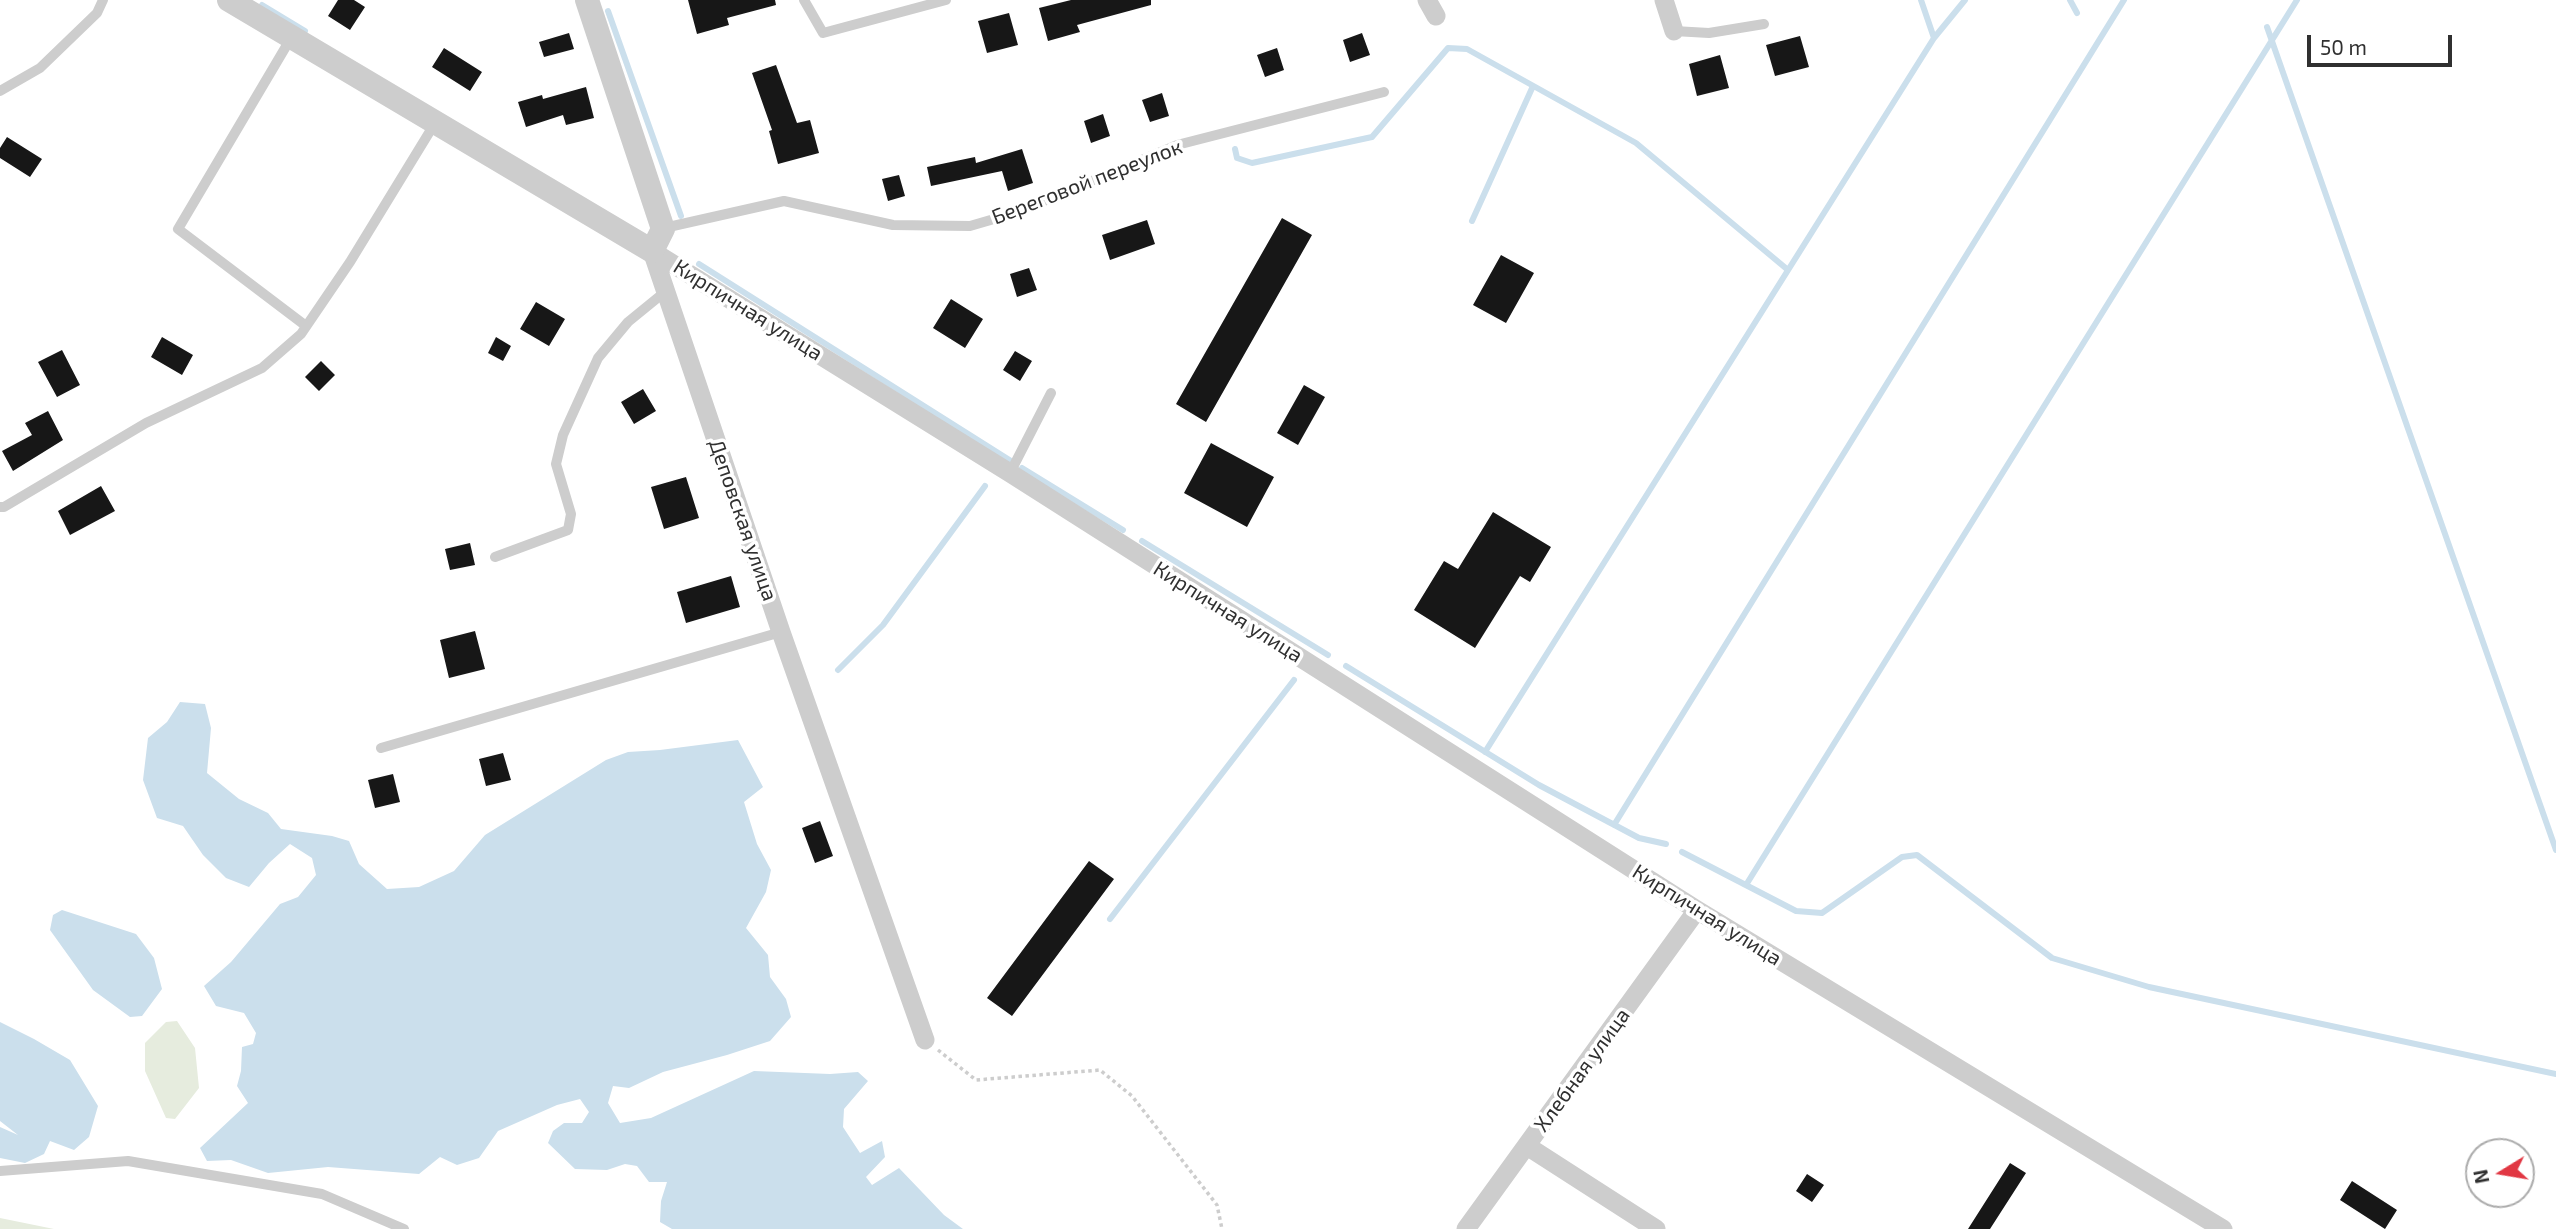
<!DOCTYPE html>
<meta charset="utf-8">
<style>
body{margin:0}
#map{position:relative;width:2556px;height:1229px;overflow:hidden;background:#fff;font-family:"Exo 2",sans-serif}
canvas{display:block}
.north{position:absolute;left:2465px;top:1138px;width:70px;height:70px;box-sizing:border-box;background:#fff;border:2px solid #acacac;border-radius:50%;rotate:259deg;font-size:19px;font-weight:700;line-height:28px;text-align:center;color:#303030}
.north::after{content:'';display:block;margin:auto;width:24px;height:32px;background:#e13743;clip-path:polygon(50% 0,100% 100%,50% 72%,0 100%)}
.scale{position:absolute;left:2307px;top:35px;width:145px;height:32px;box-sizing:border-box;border:4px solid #303030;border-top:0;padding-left:9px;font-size:21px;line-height:24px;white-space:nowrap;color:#303030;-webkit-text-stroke:5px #fff;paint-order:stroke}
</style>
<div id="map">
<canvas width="2556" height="1229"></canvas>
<div class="north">N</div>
<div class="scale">50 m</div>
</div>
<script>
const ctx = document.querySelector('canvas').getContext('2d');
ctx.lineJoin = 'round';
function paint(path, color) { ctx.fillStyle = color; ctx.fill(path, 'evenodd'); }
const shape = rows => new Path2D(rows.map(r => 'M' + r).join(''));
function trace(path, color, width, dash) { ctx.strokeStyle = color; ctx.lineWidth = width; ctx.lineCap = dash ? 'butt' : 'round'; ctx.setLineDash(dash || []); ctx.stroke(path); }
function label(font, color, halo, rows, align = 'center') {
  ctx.font = font + ' "Exo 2",sans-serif'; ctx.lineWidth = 7; ctx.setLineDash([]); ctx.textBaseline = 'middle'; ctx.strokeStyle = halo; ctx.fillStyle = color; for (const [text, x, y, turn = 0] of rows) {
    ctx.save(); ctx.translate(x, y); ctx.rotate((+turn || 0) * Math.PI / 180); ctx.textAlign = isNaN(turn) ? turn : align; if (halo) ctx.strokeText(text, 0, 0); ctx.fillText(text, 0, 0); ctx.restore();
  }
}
paint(shape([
 [177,1021,195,1048,199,1088,175,1119,166,1118,145,1071,145,1043,166,1022],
 [0,1218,54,1229,0,1229]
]), '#e6ecde');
paint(shape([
 [180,702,205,704,211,728,207,773,239,799,268,813,281,829,332,836,349,841,359,864,387,889,419,887,454,871,485,835,606,760,628,752,660,750,738,740,763,787,744,802,757,844,771,870,766,892,746,928,768,955,770,977,786,999,791,1017,770,1041,727,1055,663,1072,629,1088,613,1086,608,1103,620,1123,651,1118,754,1071,830,1074,858,1072,868,1081,844,1109,843,1127,860,1153,882,1141,885,1157,866,1177,872,1185,899,1168,944,1215,963,1229,672,1229,660,1222,661,1201,667,1182,649,1182,637,1166,625,1164,607,1170,575,1169,548,1143,553,1131,564,1123,582,1123,589,1112,580,1099,557,1105,498,1131,479,1158,457,1165,440,1157,419,1174,328,1167,268,1173,231,1160,207,1161,200,1148,248,1103,237,1086,241,1071,242,1047,253,1044,256,1033,244,1013,216,1006,204,986,231,962,280,904,298,897,316,875,312,858,290,844,269,863,249,887,226,878,203,855,183,826,157,818,143,780,148,738,167,722],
 [62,910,136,934,154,958,162,989,142,1016,130,1017,93,990,50,930,53,915],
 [0,1022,34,1039,70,1060,98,1106,89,1137,74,1150,50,1141,44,1154,25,1163,0,1158,0,1127,18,1135,0,1121]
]), '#cbdfec');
trace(shape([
 [1921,0,1934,38],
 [2070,0,2077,13],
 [262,5,305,31],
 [608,11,681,216],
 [2267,27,2556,850],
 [1235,149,1237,158,1252,163,1372,137,1448,48,1467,49,1636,143,1788,270],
 [1472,221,1533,86],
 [699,264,1011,461],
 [1022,468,1123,530],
 [1142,541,1328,655],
 [1346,666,1539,785,1639,838,1666,844],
 [838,670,883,625,985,486],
 [1485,752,1934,38,1965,0],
 [1614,825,2124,0],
 [1682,852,1796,911,1822,913,1902,857,1917,855,2052,958,2149,987,2556,1074],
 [1746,885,2297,0],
 [1110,919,1294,680]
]), '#cbdfec', 6);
paint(shape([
 [338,0,354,0,365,7,350,30,328,16],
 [688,0,775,0,776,5,727,18,729,25,697,34],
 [1071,0,1151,0,1151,5,1077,25,1080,32,1048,41,1039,8],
 [1009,13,1018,45,987,53,978,21],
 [569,33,574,49,544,57,539,42],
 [1362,33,1370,55,1350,62,1343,40],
 [1800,36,1809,67,1775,76,1766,45],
 [444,48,482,72,470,91,432,67],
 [1277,48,1284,70,1265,77,1257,55],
 [1720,55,1729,88,1697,96,1689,64],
 [776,65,797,123,810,120,819,153,778,164,769,131,772,130,752,73],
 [586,87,594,118,566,125,563,115,526,127,518,102,542,95,543,99],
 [1162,93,1169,116,1150,122,1142,100],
 [1103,114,1110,136,1091,143,1084,121],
 [7,137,42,159,30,177,0,158,0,148],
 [1022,149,1033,183,1008,191,1002,171,931,186,927,167,975,157,976,163],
 [899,175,905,196,888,201,882,179],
 [1282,218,1312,235,1206,422,1176,404],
 [1147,220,1155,244,1110,260,1102,235],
 [1501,255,1534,273,1506,323,1473,305],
 [1029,268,1037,290,1017,297,1010,274],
 [951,299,983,319,965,348,933,328],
 [536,302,565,319,549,346,520,329],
 [162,337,193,355,182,375,151,357],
 [496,337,511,346,503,361,488,353],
 [62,350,80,385,57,397,38,362],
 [1015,351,1032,361,1020,381,1003,370],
 [321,361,335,375,319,391,305,377],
 [1304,385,1325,397,1298,445,1277,433],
 [643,389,656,411,634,424,621,402],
 [48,411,63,440,13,471,2,451,32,435,25,423],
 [1211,443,1274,477,1247,527,1184,493],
 [686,477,699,518,664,529,651,487],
 [101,486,115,511,70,535,58,511],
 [1493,512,1551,547,1530,582,1520,576,1475,648,1414,610,1444,561,1458,569],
 [470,543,475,565,450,570,445,549],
 [731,576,740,607,686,623,677,592],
 [475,631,485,669,449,678,440,640],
 [503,753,511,780,486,786,479,759],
 [393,774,400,802,375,808,368,780],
 [820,821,833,856,815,863,802,828],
 [1089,861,1114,879,1012,1016,987,998],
 [2010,1163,2026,1173,1990,1229,1968,1229],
 [1807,1174,1824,1185,1812,1202,1796,1191],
 [2352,1181,2397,1210,2385,1229,2340,1200]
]), '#171717');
trace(shape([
 [938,1050,976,1080,1100,1070,1132,1096,1217,1205,1222,1229]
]), '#cdcdcd', 3.5, [3.5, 3.5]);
trace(shape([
 [804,0,823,33,946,0],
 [1674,31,1709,33,1764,24],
 [291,38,178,229,306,326],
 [0,91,40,68,97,13,103,0],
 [664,228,784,201,893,225,970,226,1018,212,1177,145,1384,92],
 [1010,473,1051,393],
 [0,507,4,507,146,423,262,368,301,334,350,262,435,123],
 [495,557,568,530,571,514,556,464,563,435,598,358,628,322,666,291],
 [381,748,781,632],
 [0,1171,128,1161,322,1194,404,1229]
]), '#cdcdcd', 10);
trace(shape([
 [1427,0,1436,16],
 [1664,0,1674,31],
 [652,251,1010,473,1697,910,2223,1229],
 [652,251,781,632,925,1040],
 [1527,1146,1656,1229],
 [1466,1229,1697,910]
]), '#cdcdcd', 19);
trace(shape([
 [229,0,652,251,663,229,587,0]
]), '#cdcdcd', 24);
label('21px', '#303030', '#fff', [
 ["Береговой переулок",1087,182,-21],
 ["Кирпичная улица",748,310,32],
 ["Деповская улица",743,520,71],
 ["Кирпичная улица",1228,612,32],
 ["Кирпичная улица",1707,915,32],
 ["Хлебная улица",1582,1070,-54]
]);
</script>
